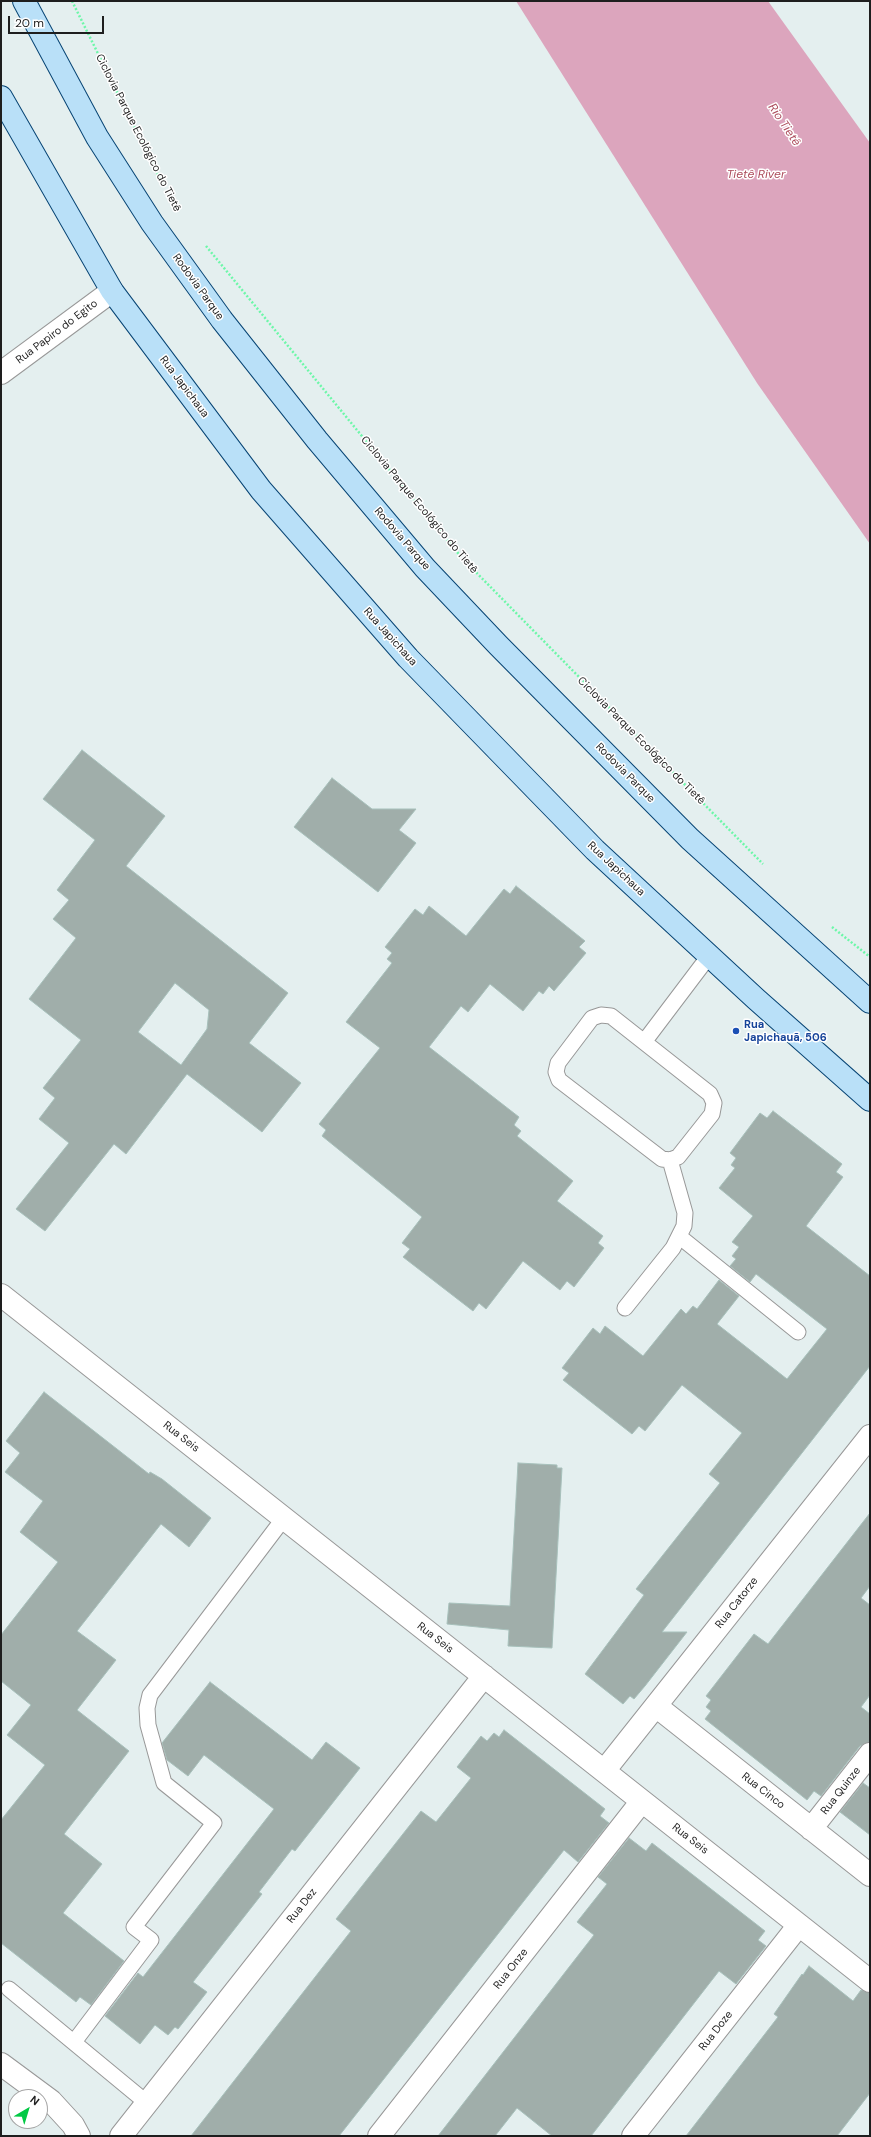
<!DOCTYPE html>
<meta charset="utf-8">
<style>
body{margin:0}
#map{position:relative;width:871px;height:2137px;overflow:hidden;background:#e4efef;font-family:"DM Sans",sans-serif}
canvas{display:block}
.frame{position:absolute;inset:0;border:2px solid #1e1e1e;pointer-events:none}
.north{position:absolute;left:8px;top:2089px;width:40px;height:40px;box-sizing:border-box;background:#fff;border:1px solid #a5a5a5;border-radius:50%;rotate:38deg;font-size:11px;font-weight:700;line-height:16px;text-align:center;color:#1e1e1e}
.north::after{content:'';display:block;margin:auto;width:14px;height:18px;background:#03c945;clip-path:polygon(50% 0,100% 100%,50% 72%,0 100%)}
.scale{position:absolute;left:8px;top:16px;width:96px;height:18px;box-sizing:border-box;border:2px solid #1e1e1e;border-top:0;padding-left:5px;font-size:12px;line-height:14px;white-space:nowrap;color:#1e1e1e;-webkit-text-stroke:3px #fff;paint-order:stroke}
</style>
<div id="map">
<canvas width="871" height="2137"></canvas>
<div class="frame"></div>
<div class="north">N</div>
<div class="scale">20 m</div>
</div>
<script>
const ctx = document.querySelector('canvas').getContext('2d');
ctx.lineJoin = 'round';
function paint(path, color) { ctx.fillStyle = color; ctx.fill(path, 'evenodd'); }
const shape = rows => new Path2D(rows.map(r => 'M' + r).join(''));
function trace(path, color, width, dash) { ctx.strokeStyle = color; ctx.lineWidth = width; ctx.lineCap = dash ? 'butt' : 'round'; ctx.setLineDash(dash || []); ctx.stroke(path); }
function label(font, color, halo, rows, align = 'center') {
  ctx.font = font + ' "DM Sans",sans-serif'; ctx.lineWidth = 3; ctx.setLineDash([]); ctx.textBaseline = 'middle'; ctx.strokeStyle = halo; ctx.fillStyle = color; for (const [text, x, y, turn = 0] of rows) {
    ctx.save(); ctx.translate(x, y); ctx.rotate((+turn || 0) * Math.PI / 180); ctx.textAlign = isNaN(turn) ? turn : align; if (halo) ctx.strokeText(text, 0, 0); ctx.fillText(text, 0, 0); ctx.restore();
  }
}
paint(shape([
 [516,1,768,1,870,143,870,544,757,383]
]), '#dca5bd');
const building = shape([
 [82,750,165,816,126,866,288,993,249,1043,301,1083,262,1132,187,1074,126,1154,114,1144,45,1231,16,1209,69,1143,39,1119,55,1098,43,1088,81,1040,29,999,76,938,53,919,69,900,57,890,95,840,43,799,82,750],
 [175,983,209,1010,207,1029,181,1065,138,1032,175,983],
 [332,778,372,809,416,809,399,830,416,843,378,892,294,827,332,778],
 [516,886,585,941,579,947,586,953,554,991,549,986,543,994,539,991,523,1011,490,984,468,1012,461,1006,429,1047,519,1117,514,1125,521,1131,517,1136,573,1181,557,1201,603,1236,598,1243,604,1248,574,1287,567,1281,560,1290,523,1261,486,1309,479,1303,473,1311,403,1257,410,1249,402,1243,422,1217,322,1136,326,1130,319,1124,380,1048,346,1022,392,963,387,959,392,953,385,947,415,909,423,915,429,906,466,936,504,889,510,894,516,886],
 [773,1111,842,1164,836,1172,843,1177,806,1226,870,1276,870,1366,662,1632,687,1632,645,1686,634,1699,630,1696,623,1704,585,1674,644,1595,636,1589,720,1483,709,1474,742,1433,682,1385,645,1431,639,1426,632,1434,563,1380,569,1373,562,1368,593,1328,600,1334,605,1326,643,1356,681,1309,686,1314,693,1306,697,1309,719,1280,739,1296,717,1324,787,1379,827,1329,756,1274,750,1282,730,1266,736,1259,732,1256,739,1247,732,1242,753,1216,719,1188,735,1168,731,1165,736,1158,730,1153,760,1113,767,1118,773,1111],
 [44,1392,149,1474,150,1472,162,1479,211,1518,189,1547,161,1524,77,1631,116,1660,77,1710,129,1751,64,1834,102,1864,63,1913,124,1961,91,2005,80,1997,76,2002,1,1943,1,1820,45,1765,7,1735,31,1705,1,1681,1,1635,58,1562,20,1532,43,1501,5,1472,20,1453,6,1441,44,1392],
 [518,1463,557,1465,557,1468,562,1468,552,1648,508,1646,509,1630,447,1624,449,1603,510,1606,518,1463],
 [870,1513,870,1586,861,1598,870,1605,870,1695,861,1707,870,1714,870,1742,860,1746,821,1796,814,1791,807,1800,705,1719,711,1711,706,1707,711,1700,706,1696,754,1634,768,1644,870,1513],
 [210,1682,312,1760,326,1742,360,1768,295,1851,292,1849,259,1892,262,1894,193,1982,207,1992,178,2029,175,2027,168,2035,155,2025,140,2044,105,2016,138,1973,143,1977,274,1809,204,1755,188,1776,167,1760,162,1743,210,1682],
 [504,1730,605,1809,600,1816,609,1823,578,1862,564,1850,339,2136,191,2136,351,1931,336,1919,421,1811,436,1822,471,1778,457,1767,481,1736,487,1741,494,1733,499,1737,504,1730],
 [863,1783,870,1788,870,1835,840,1812,863,1783],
 [629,1838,646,1851,652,1843,765,1931,758,1940,766,1946,736,1984,719,1971,591,2136,552,2136,517,2108,495,2136,438,2136,594,1935,577,1922,607,1884,598,1877,629,1838],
 [809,1966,853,2001,861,1990,870,1993,870,2093,867,2097,837,2136,686,2136,778,2017,774,2014,802,1974,803,1975,809,1966]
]);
paint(building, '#a0aeaa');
trace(building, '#a7c0bb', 1);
const lane = shape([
 [601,1015,611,1016,710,1094,714,1103,712,1114,678,1157,670,1160,662,1159,559,1080,556,1072,558,1063,592,1018,601,1015],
 [644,1042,709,956],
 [680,1237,798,1332],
 [625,1308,673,1248,684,1226,685,1213,670,1160],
 [9,1989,147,2103],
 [74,2042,151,1940,134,1927,214,1823,164,1783,148,1725,147,1708,150,1695,284,1518]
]);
const street = shape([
 [1,373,112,291],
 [1,1295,870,1981],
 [656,1706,870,1875],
 [604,1771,870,1436],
 [811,1829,870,1754],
 [1,2064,51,2101,73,2125,79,2136],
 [121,2136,484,1676],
 [379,2136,642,1801],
 [633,2136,799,1925]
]);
const secondary = shape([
 [24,1,97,137,152,223,222,320,317,440,425,568,498,645,690,839,870,1002],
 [1,97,112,291,261,490,408,658,595,850,756,999,870,1100]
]);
trace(lane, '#989898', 17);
trace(street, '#989898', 24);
trace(secondary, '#074474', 24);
trace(shape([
 [72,1,163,185],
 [206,246,462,558,763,864],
 [832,927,870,957]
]), '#6df7a9', 2.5, [2, 2]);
trace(lane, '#fff', 15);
trace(street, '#fff', 22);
trace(secondary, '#b9e0f8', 22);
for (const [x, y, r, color] of [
 [736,1031,4,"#1a4fb4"]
]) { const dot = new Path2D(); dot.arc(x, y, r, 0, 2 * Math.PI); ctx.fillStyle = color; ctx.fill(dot); trace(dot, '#fff', 1.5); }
label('11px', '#1e1e1e', '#fff', [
 ["Ciclovia Parque Ecológico do Tietê",138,133,63],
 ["Rodovia Parque",198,287,54],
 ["Rua Papiro do Egito",57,332,-37],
 ["Rua Japichaua",184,387,53],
 ["Ciclovia Parque Ecológico do Tietê",419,505,50],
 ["Rodovia Parque",402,539,49],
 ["Rua Japichaua",390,637,48],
 ["Ciclovia Parque Ecológico do Tietê",641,741,45],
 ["Rodovia Parque",625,773,45],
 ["Rua Japichaua",616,869,43],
 ["Rua Seis",181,1437,38],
 ["Rua Catorze",737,1603,-52],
 ["Rua Seis",435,1638,38],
 ["Rua Cinco",763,1791,38],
 ["Rua Quinze",841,1791,-52],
 ["Rua Seis",690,1839,38],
 ["Rua Dez",302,1906,-52],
 ["Rua Onze",511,1969,-52],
 ["Rua Doze",716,2031,-52]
]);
label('bold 11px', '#164399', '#fff', [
 ["Rua",744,1025],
 ["Japichauã, 506",744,1038]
], 'left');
label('italic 12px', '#ac4c5c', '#fff', [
 ["Rio Tietê",784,125,56],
 ["Tietê River",756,175]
]);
</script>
